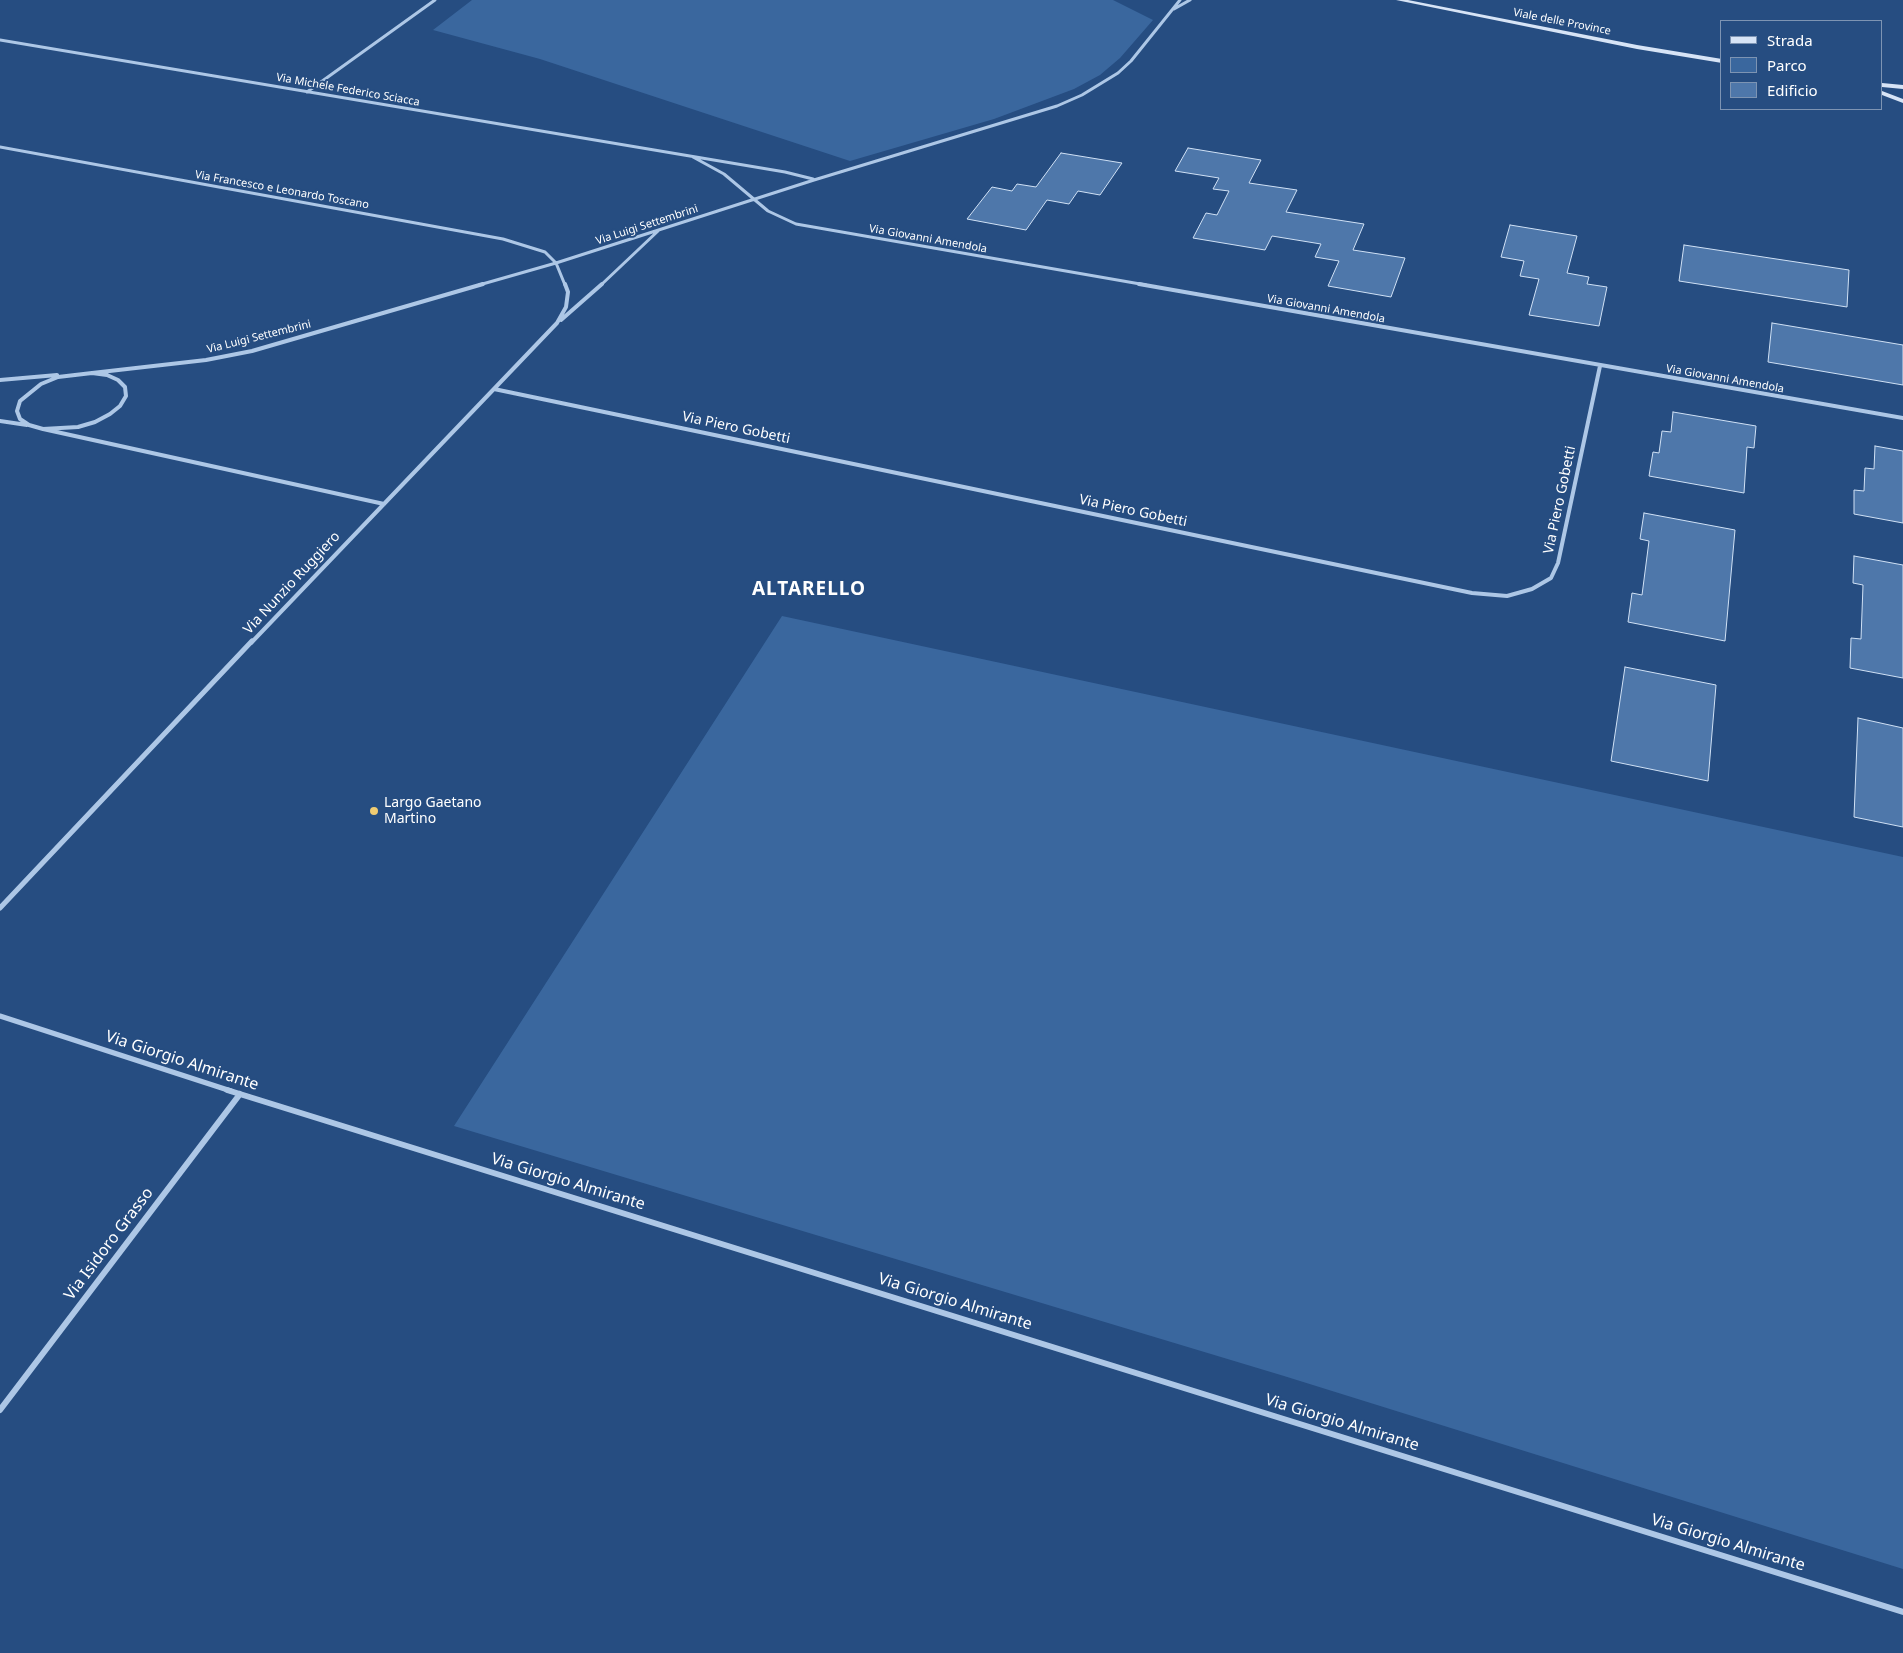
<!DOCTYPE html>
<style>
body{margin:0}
#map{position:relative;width:1903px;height:1653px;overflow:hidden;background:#264d81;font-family:"Noto Sans",sans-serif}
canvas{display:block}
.legend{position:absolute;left:1720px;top:20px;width:162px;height:90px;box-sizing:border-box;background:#264d81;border:1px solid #7d94b3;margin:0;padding:6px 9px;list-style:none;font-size:15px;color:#fff}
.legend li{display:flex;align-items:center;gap:10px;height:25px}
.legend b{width:25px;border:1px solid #7d94b3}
</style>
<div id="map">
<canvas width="1903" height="1653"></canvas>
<ul class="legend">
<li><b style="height:6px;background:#d7e4f6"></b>Strada</li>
<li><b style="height:14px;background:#3a679e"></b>Parco</li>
<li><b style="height:14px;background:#4e77aa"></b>Edificio</li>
</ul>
</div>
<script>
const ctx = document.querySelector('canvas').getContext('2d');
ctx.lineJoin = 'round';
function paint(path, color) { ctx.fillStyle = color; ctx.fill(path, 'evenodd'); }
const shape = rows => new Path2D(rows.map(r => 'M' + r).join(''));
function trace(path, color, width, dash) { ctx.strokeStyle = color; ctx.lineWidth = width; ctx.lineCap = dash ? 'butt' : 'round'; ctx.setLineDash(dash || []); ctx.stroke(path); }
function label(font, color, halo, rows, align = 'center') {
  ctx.font = font + ' "Noto Sans",sans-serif'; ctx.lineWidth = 4; ctx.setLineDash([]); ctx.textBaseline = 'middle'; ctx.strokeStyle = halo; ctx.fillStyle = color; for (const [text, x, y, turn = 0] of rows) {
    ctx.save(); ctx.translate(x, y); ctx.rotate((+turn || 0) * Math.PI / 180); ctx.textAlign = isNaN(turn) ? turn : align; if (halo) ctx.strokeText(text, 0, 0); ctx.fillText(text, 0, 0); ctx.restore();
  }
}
paint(shape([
 [472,0,1113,0,1153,20,1120,58,1100,75,1074,89,994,119,850,161,540,59,433,30],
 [782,616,1903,857,1903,1569,1284,1376,454,1126]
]), '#3a679e');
const building = shape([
 [1188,148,1261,160,1249,183,1297,190,1286,212,1364,224,1353,250,1405,258,1391,297,1328,286,1339,261,1315,257,1321,244,1272,236,1265,250,1193,238,1206,213,1217,215,1229,191,1213,189,1219,178,1175,171,1188,148],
 [1061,153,1122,163,1100,195,1078,191,1069,204,1047,200,1026,230,967,219,992,187,1012,191,1017,184,1036,187,1061,153],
 [1510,225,1577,236,1567,273,1589,277,1587,284,1607,287,1599,326,1529,315,1539,279,1520,276,1524,261,1501,257,1510,225],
 [1684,245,1849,270,1847,307,1679,281,1684,245],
 [1772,323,1903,345,1903,385,1768,362,1772,323],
 [1673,412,1756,426,1754,448,1747,447,1744,493,1649,476,1653,452,1659,453,1662,431,1671,432,1673,412],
 [1875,446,1903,451,1903,523,1854,514,1854,490,1864,491,1865,468,1874,469,1875,446],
 [1644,513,1735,530,1725,641,1628,622,1632,593,1642,595,1649,541,1640,539,1644,513],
 [1854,556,1903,565,1903,678,1850,668,1851,638,1861,639,1863,585,1853,583,1854,556],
 [1625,667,1716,685,1708,781,1611,761,1625,667],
 [1858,718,1903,728,1903,827,1854,817,1858,718]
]);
paint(building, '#4e77aa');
trace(building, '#d0e1f5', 1);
trace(shape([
 [1174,9,1190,0],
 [0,40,785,172,813,179],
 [307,92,435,0],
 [0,147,503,239,545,252,556,263,565,285],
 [693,157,724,174,768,211,796,224,1146,285],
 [479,285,556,263,814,180,1057,106,1082,95,1118,73,1131,61,1180,0],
 [601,285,658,231]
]), '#adc7e6', 3);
trace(shape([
 [1139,284,1903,418],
 [561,320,602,284],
 [92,373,206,360,252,351,483,284],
 [92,373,107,375,118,380,125,387,126,396,120,406,110,414,95,422,78,427,43,429,29,425,20,419,17,411,20,401,41,384,58,377,92,373],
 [0,380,57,375],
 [494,389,1472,593,1507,596,1532,589,1551,578,1558,563,1600,366],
 [0,421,27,425],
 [43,429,384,504],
 [251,643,557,323,566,307,568,292,565,284]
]), '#adc7e6', 4);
trace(shape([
 [0,908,252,641],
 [0,1016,231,1091]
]), '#adc7e6', 5);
trace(shape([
 [227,1090,1903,1612],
 [0,1410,240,1094]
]), '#adc7e6', 6);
paint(shape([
 [1396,0,1408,0,1637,45,1722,59,1722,63,1637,49,1396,0],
 [1882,83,1903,85,1903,89,1882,87,1882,83],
 [1882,91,1903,99,1903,103,1882,95,1882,91]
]), '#d7e4f6');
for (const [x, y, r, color] of [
 [374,811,5,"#f0cc72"]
]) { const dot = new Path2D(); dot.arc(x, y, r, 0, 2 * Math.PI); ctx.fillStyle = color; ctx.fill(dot); trace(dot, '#264d81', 2); }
label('11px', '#fff', '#264d81', [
 ["Viale delle Province",1562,22,11],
 ["Via Michele Federico Sciacca",348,90,10],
 ["Via Francesco e Leonardo Toscano",282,190,10],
 ["Via Luigi Settembrini",647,225,-18],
 ["Via Giovanni Amendola",928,239,10],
 ["Via Giovanni Amendola",1326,309,10],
 ["Via Luigi Settembrini",259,337,-14],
 ["Via Giovanni Amendola",1725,379,10]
]);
label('14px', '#fff', '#264d81', [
 ["Via Piero Gobetti",736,428,12],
 ["Via Piero Gobetti",1560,500,-78],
 ["Via Piero Gobetti",1133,511,12],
 ["Via Nunzio Ruggiero",292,583,-47]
]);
label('14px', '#fff', '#264d81', [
 ["Largo Gaetano",384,803],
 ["Martino",384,819]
], 'left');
label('16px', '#fff', '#264d81', [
 ["Via Giorgio Almirante",182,1061,18],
 ["Via Giorgio Almirante",568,1182,17],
 ["Via Isidoro Grasso",109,1244,-53],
 ["Via Giorgio Almirante",955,1302,17],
 ["Via Giorgio Almirante",1342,1423,17],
 ["Via Giorgio Almirante",1728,1543,17]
]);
ctx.letterSpacing = '1px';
label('bold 19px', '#fff', '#264d81', [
 ["ALTARELLO",809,590]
]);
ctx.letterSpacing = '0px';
</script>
